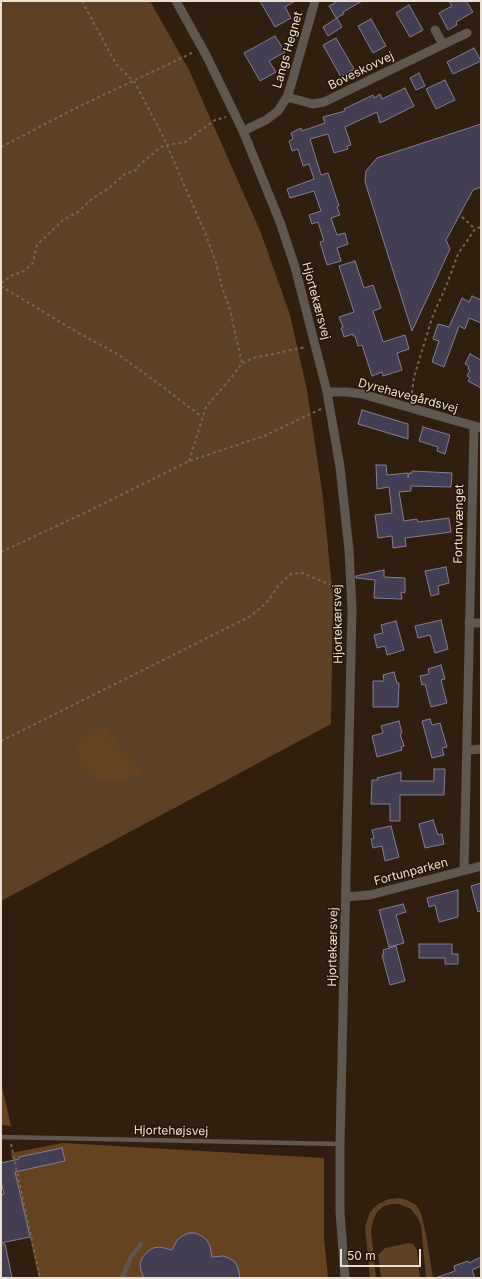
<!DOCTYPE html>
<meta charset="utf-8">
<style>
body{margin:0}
#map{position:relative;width:482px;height:1279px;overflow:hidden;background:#301f0e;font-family:Inter,sans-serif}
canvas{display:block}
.frame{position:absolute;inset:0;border:2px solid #ebdfd4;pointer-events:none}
.scale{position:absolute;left:340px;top:1249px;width:81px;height:18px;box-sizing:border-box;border:2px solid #ebdfd4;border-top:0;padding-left:5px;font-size:12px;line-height:14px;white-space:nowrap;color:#ebdfd4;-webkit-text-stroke:3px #261505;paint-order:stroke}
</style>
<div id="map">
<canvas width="482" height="1279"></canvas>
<div class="frame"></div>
<div class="scale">50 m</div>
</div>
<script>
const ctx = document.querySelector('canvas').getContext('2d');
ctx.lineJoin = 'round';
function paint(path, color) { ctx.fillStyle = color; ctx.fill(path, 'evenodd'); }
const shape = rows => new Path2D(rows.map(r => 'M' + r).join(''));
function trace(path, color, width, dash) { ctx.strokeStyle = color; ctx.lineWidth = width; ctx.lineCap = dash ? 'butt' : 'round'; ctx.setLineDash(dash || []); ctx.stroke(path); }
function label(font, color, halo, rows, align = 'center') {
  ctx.font = font + ' Inter,sans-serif'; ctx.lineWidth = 3; ctx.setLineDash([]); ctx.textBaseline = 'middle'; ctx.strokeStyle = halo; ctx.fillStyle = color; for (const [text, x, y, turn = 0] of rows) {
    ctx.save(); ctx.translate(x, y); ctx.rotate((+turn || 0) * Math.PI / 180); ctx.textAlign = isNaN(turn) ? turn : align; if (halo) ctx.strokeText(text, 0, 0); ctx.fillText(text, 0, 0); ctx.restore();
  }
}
paint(shape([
 [1,1,150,1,189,70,261,233,290,315,307,390,323,498,333,598,331,724,1,901],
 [400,1198,407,1200,416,1205,421,1213,426,1234,433,1278,426,1278,421,1225,418,1218,411,1209,398,1204,392,1204,384,1206,377,1212,373,1221,371,1231,376,1278,370,1278,365,1227,370,1212,378,1204,389,1199],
 [409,1243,413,1244,417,1250,420,1278,381,1278,378,1255,385,1248]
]), '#5d4127');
paint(shape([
 [101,726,141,769,138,774,120,781,105,781,88,774,80,762,77,750,83,735,93,729],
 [1,1082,11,1126,1,1125],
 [63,1143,324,1158,324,1237,328,1278,39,1278,11,1153]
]), '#654321');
const building = shape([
 [260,1,295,1,285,7,291,18,275,27,260,1],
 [338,1,362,1,343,12,344,14,336,18,329,6,338,1],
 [449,1,466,1,473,12,456,22,457,25,448,30,439,13,452,6,449,1],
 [409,5,423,30,410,37,396,13,409,5],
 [337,18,342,27,328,36,323,27,337,18],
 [371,19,386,46,373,53,358,26,371,19],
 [275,36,285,52,269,61,276,72,260,81,244,53,275,36],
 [336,38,354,69,341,77,323,45,336,38],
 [474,48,481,61,453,74,447,62,474,48],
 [419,73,425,86,416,90,410,78,419,73],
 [445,80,455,100,436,109,426,89,445,80],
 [405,88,414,106,380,123,377,112,345,127,351,145,347,146,348,149,334,153,328,134,310,139,321,175,328,173,339,206,337,207,340,215,331,218,337,235,345,233,348,244,337,248,341,261,327,265,320,242,324,241,318,222,312,224,309,215,321,211,314,191,290,198,287,189,314,179,309,164,303,166,298,149,292,151,289,141,293,139,291,133,301,128,302,131,325,123,323,117,345,111,344,109,373,95,374,98,380,94,382,99,405,88],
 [481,124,481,187,473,190,446,240,450,249,412,331,365,182,366,171,377,158,481,124],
 [355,261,364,288,373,285,381,308,373,311,383,342,405,335,409,349,397,353,402,370,383,376,382,372,372,376,362,345,358,346,355,336,353,336,353,334,344,337,341,328,343,327,339,317,354,312,339,266,355,261],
 [472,296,481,300,481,323,469,318,465,329,459,326,444,367,432,362,439,341,433,339,438,324,449,327,462,298,469,302,472,296],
 [470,354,481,360,481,388,468,381,470,378,467,376,470,370,468,369,469,366,465,364,470,354],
 [362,410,408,424,408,439,358,424,362,410],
 [423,427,450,435,445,454,437,451,438,447,419,441,423,427],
 [376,465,386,465,387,475,408,473,408,478,409,473,412,473,412,471,452,473,451,487,411,486,411,491,399,492,404,521,417,519,418,522,449,518,451,532,405,538,406,546,393,548,392,536,378,538,375,515,392,513,389,487,377,489,376,465],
 [446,567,449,583,438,586,439,594,431,596,425,571,446,567],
 [384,570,384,577,405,578,405,593,401,592,402,599,374,598,375,580,356,578,356,576,384,570],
 [441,620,448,649,435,653,430,635,418,638,415,626,441,620],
 [396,621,404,650,387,655,385,646,377,648,374,635,383,633,381,625,396,621],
 [441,665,445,679,441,680,447,703,431,707,425,684,422,685,420,676,429,674,428,669,441,665],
 [394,672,397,683,399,683,398,707,373,707,373,681,384,681,383,675,394,672],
 [430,719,432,725,440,723,447,747,442,748,444,755,432,758,422,721,430,719],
 [399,721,402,733,400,734,404,746,401,747,402,750,377,757,372,736,383,733,381,726,399,721],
 [434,769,445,769,444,795,400,795,400,821,390,821,390,804,371,804,372,780,378,780,377,778,401,772,401,781,434,781,434,769],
 [433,820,438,835,442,834,444,844,425,848,419,824,433,820],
 [391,826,399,857,385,861,382,846,373,848,371,839,374,838,372,830,391,826],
 [481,883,481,911,478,912,471,886,481,883],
 [458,890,458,917,439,922,435,905,429,907,427,898,458,890],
 [403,904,406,912,396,915,404,943,389,947,379,910,403,904],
 [419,944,452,944,452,954,458,954,458,964,445,964,445,958,419,958,419,944],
 [396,946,405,981,390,985,382,955,384,955,383,950,396,946],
 [62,1148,65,1161,15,1172,30,1237,1,1243,1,1195,4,1194,1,1181,1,1163,19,1159,19,1157,62,1148],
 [189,1233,195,1233,202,1236,207,1240,210,1246,212,1257,223,1256,229,1258,235,1262,238,1268,240,1278,144,1278,141,1271,140,1264,142,1258,147,1252,153,1248,160,1247,172,1250,177,1240,182,1236,189,1233],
 [1,1244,5,1244,12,1278,1,1278,1,1244],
 [481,1257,481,1266,472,1270,475,1278,438,1278,438,1277,455,1271,454,1266,468,1261,469,1263,481,1257]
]);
paint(building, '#443e55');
trace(building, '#837d96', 1);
trace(shape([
 [82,1,116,64,135,83,162,134,206,235,216,263,222,287,230,310,242,363],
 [1,147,74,109,194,52],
 [462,217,475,229],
 [1,283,13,275,24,271,33,263,37,245,63,220,78,212,94,197,108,189,125,174,136,170,139,165,161,147,167,145,185,142,215,120,226,117],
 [1,286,75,331,119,355,159,384,202,417],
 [411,399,414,377,432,318,447,284,458,254,475,229,481,227],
 [189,461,206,407,231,378,242,363,253,358,306,347],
 [1,552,97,507,189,461,264,436,321,409],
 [1,741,251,616,268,601,278,586,291,574,302,573,331,585,341,585],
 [11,1144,40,1278]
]), '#756657', 2, [3, 3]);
trace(shape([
 [1,1137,340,1144],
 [122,1278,131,1257,141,1244]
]), '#60574e', 4.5);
trace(shape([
 [176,1,206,55,243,131,280,222,295,267,327,392,340,467,349,550,352,609,340,1144,340,1212,345,1278],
 [435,30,443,44],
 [287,97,313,104,324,102,467,33],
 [243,131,266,120,278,111,287,97,291,85,315,1],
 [327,392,347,392,362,394,481,428],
 [469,623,481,623],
 [467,750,481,749],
 [464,870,474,426],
 [346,897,370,895,481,866]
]), '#60574e', 9);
label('12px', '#ebdfd4', '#261505', [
 ["Langs Hegnet",288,50,-74],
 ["Boveskovvej",361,71,-26],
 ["Hjortekærsvej",316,301,75],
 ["Dyrehavegårdsvej",408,396,15],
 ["Fortunvænget",459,524,-89],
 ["Hjortekærsvej",338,624,-91],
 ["Fortunparken",411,872,-15],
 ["Hjortekærsvej",333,947,-89],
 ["Hjortehøjsvej",171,1131,1]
]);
</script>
